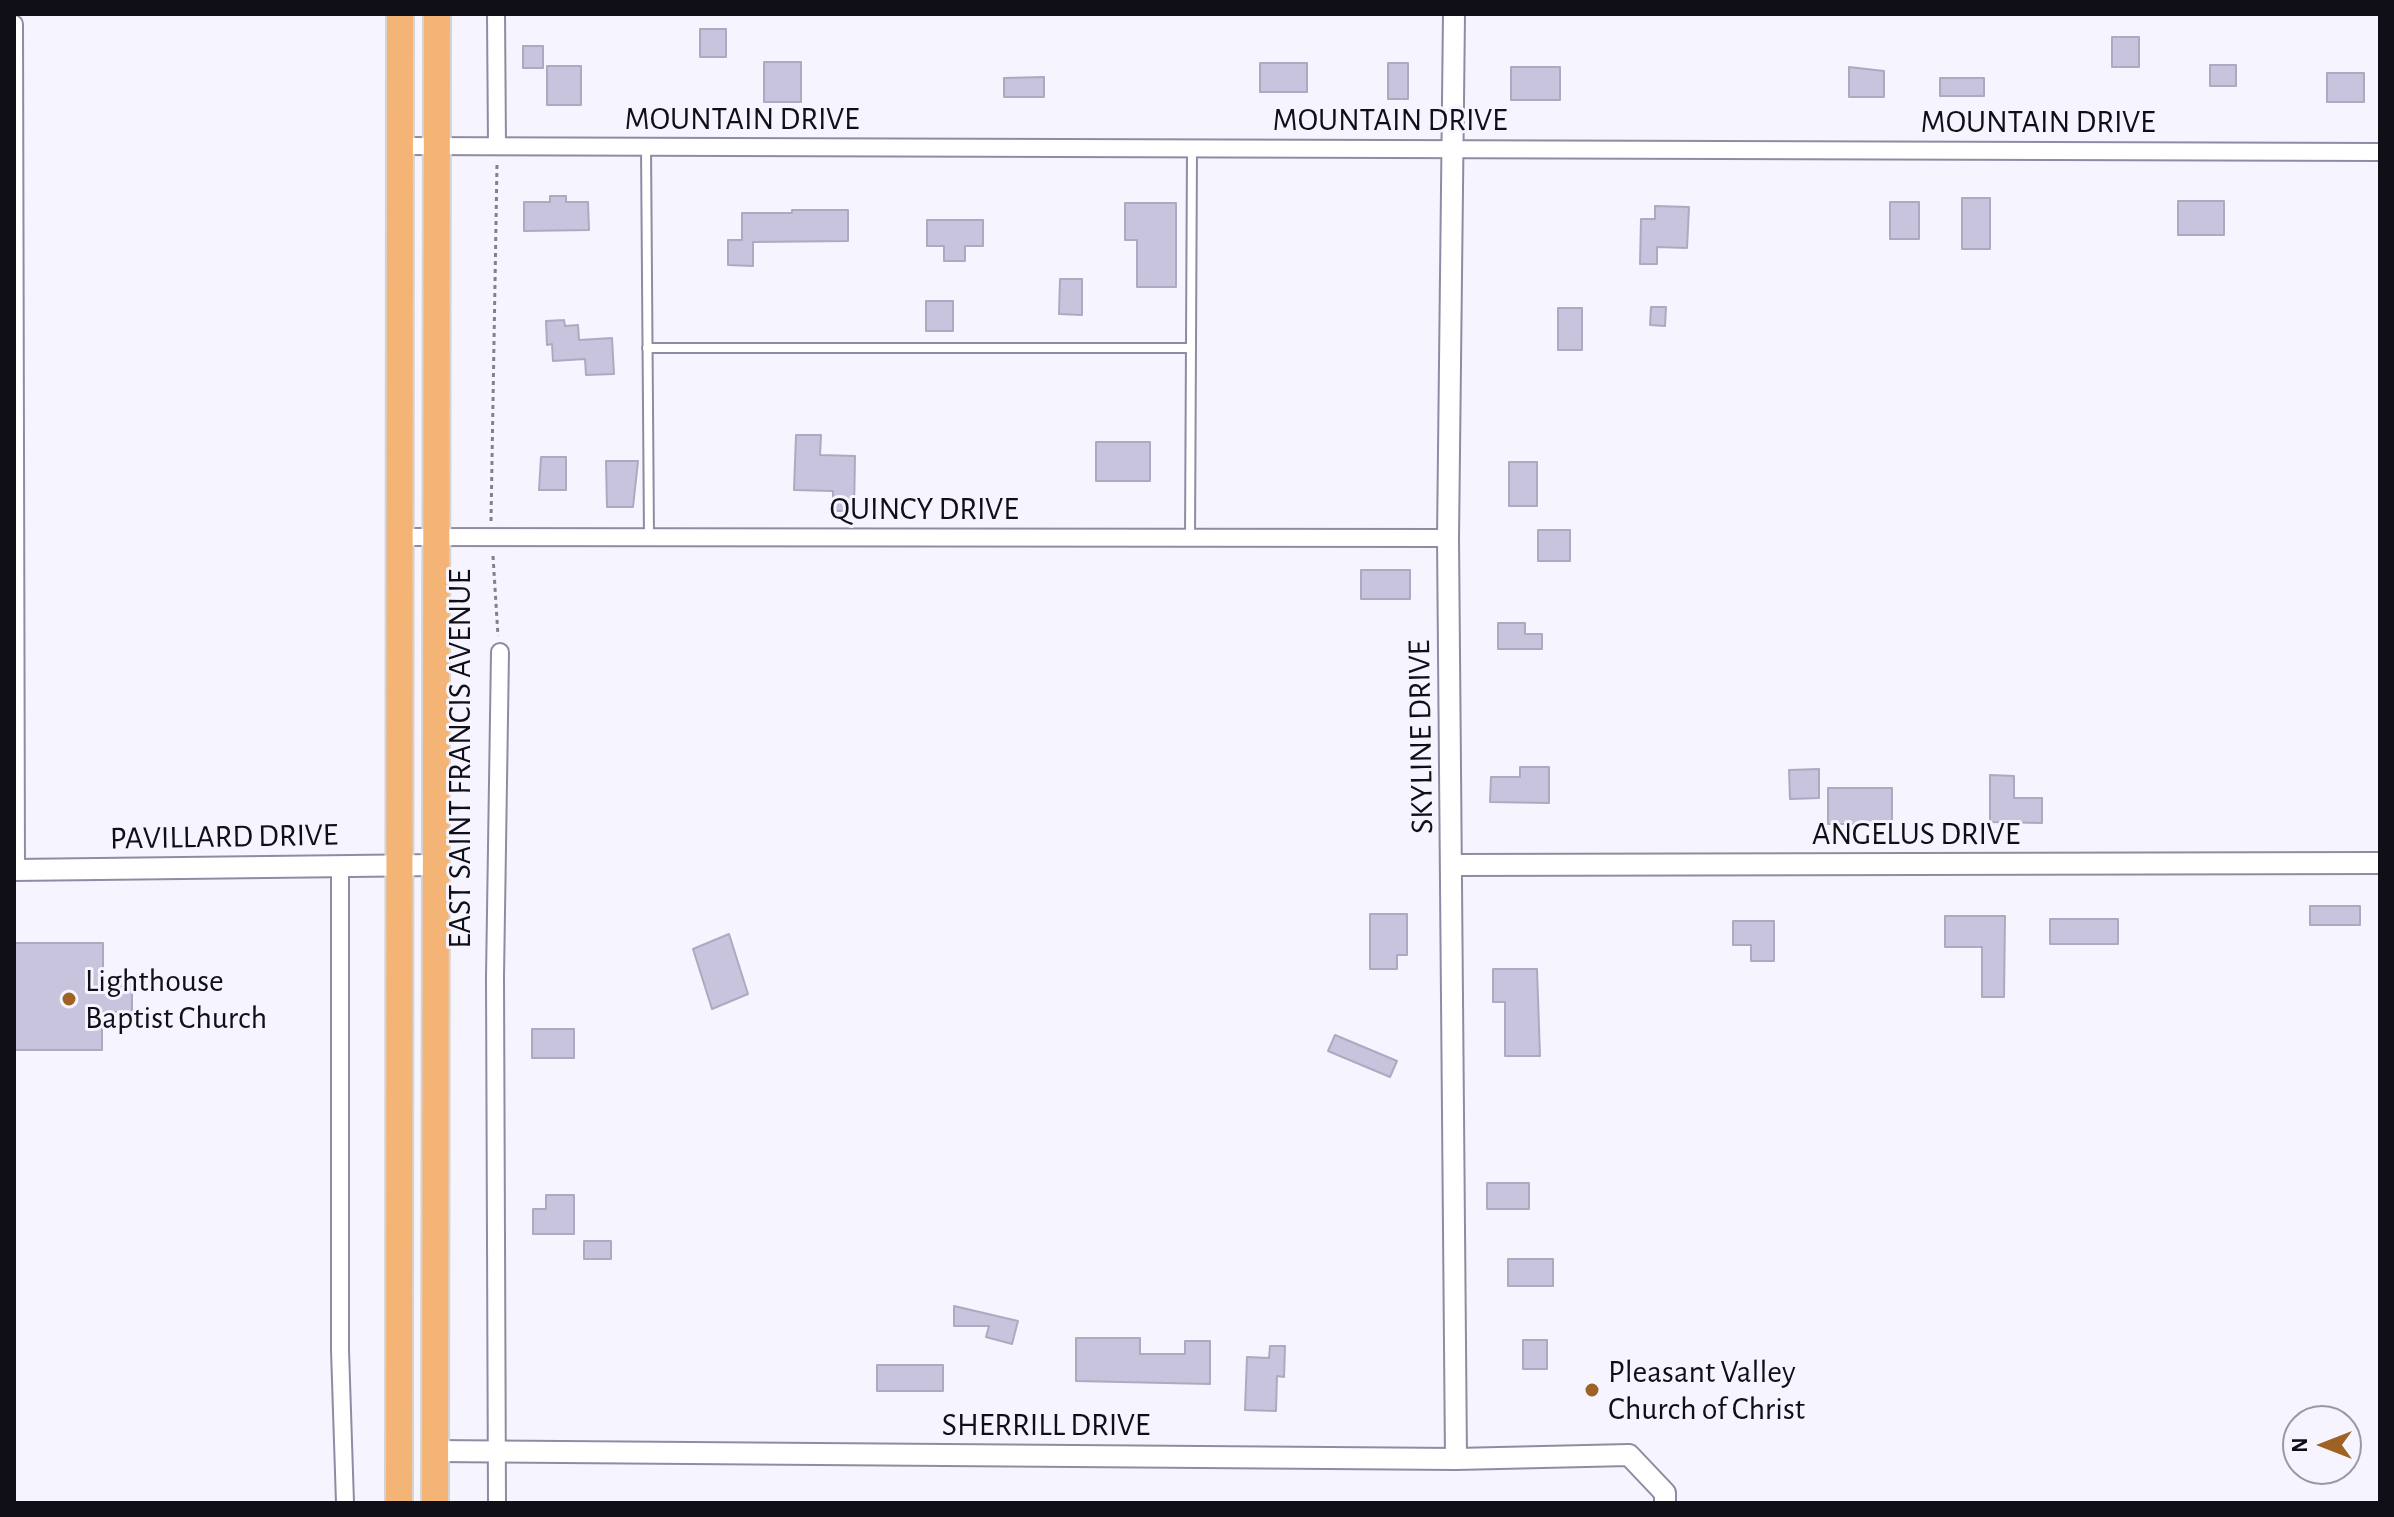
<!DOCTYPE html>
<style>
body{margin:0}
#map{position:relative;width:2394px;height:1517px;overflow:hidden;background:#f6f4ff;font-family:"Alegreya Sans",sans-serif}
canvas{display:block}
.frame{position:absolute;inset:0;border:16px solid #100e17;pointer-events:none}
.north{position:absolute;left:2282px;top:1405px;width:80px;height:80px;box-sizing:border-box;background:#f6f4ff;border:2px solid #9a98a2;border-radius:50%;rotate:270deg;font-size:22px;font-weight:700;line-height:32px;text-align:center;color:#100e17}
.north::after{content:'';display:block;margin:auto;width:28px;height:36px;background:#9e6224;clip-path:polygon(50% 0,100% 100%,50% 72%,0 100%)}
</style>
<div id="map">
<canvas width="2394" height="1517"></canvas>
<div class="frame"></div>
<div class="north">N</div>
</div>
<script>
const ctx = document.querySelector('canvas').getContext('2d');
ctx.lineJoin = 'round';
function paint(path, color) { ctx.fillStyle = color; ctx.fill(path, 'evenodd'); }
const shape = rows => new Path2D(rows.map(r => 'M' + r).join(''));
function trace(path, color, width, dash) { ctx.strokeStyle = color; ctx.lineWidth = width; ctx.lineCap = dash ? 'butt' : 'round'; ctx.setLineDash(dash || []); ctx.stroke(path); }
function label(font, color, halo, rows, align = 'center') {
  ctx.font = font + ' "Alegreya Sans",sans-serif'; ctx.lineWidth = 6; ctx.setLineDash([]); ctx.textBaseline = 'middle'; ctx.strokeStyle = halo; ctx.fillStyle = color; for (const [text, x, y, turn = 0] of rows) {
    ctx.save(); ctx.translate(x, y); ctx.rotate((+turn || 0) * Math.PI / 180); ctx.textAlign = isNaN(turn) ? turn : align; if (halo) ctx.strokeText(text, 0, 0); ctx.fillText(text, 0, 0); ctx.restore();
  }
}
const building = shape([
 [700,29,726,29,726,57,700,57,700,29],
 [2112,37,2139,37,2139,67,2112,67,2112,37],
 [523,46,543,46,543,68,523,68,523,46],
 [764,62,801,62,801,102,764,102,764,62],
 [1260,63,1307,63,1307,92,1260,92,1260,63],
 [1388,63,1408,63,1408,99,1388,99,1388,63],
 [2210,65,2236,65,2236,86,2210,86,2210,65],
 [547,66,581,66,581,105,547,105,547,66],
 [1511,67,1560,67,1560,100,1511,100,1511,67],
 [1849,67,1884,71,1884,97,1849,97,1849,67],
 [2327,73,2364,73,2364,102,2327,102,2327,73],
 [1044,77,1044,97,1004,97,1004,78,1044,77],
 [1940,78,1984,78,1984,96,1940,96,1940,78],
 [550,196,566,196,566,202,588,202,589,230,524,231,524,202,550,202,550,196],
 [1962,198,1990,198,1990,249,1962,249,1962,198],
 [2178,201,2224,201,2224,235,2178,235,2178,201],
 [1890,202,1919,202,1919,239,1890,239,1890,202],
 [1125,203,1176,203,1176,287,1137,287,1137,240,1125,240,1125,203],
 [1655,206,1689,207,1687,248,1657,247,1657,264,1640,264,1641,219,1655,219,1655,206],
 [792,210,848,210,848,241,753,242,753,266,728,265,728,240,742,240,742,213,792,213,792,210],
 [927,220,983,220,983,246,965,246,965,261,944,261,944,246,927,246,927,220],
 [1060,279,1082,279,1082,315,1059,314,1060,279],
 [926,301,953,301,953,331,926,331,926,301],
 [1651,307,1666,307,1665,326,1650,325,1651,307],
 [1558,308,1582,308,1582,350,1558,350,1558,308],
 [564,320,565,326,578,325,579,340,612,338,614,374,586,375,585,359,553,361,552,344,547,345,546,321,564,320],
 [796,435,821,435,820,455,855,456,854,511,833,511,833,491,794,490,796,435],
 [1096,442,1150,442,1150,481,1096,481,1096,442],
 [541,457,566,457,566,490,539,490,541,457],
 [606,461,638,461,633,507,607,507,606,461],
 [1509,462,1537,462,1537,506,1509,506,1509,462],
 [1538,530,1570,530,1570,561,1538,561,1538,530],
 [1361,570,1410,570,1410,599,1361,599,1361,570],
 [1498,623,1525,623,1525,634,1542,634,1542,649,1498,649,1498,623],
 [1520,767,1549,767,1549,803,1490,802,1491,777,1520,777,1520,767],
 [1819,769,1819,798,1790,799,1789,770,1819,769],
 [1990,775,2014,776,2014,798,2042,798,2042,823,1990,822,1990,775],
 [1828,788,1892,788,1892,824,1828,824,1828,788],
 [2310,906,2360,906,2360,925,2310,925,2310,906],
 [1370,914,1407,914,1407,955,1397,955,1397,969,1370,969,1370,914],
 [1945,916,2005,916,2004,997,1982,997,1982,947,1945,947,1945,916],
 [2050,919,2118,919,2118,944,2050,944,2050,919],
 [1733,921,1774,921,1774,961,1751,961,1751,945,1733,945,1733,921],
 [729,934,748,994,712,1009,693,949,729,934],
 [14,943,103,943,103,980,132,980,132,1012,102,1012,102,1050,14,1050,14,943],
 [1493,969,1537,969,1540,1056,1505,1056,1505,1002,1493,1002,1493,969],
 [532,1029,574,1029,574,1058,532,1058,532,1029],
 [1335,1035,1397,1061,1390,1077,1328,1051,1335,1035],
 [1487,1183,1529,1183,1529,1209,1487,1209,1487,1183],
 [546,1195,574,1195,574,1234,533,1234,533,1209,546,1209,546,1195],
 [584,1241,611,1241,611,1259,584,1259,584,1241],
 [1508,1259,1553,1259,1553,1286,1508,1286,1508,1259],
 [954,1306,1018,1321,1012,1344,986,1337,989,1326,954,1326,954,1306],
 [1076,1338,1140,1338,1140,1354,1185,1354,1185,1341,1210,1341,1210,1384,1076,1381,1076,1338],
 [1523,1340,1547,1340,1547,1369,1523,1369,1523,1340],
 [1270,1346,1285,1346,1284,1377,1277,1376,1276,1411,1245,1410,1247,1357,1269,1358,1270,1346],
 [877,1365,943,1365,943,1391,877,1391,877,1365]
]);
paint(building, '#c8c4dd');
trace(building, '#ada9c1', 2);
const service = shape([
 [646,146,649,537],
 [647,348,1191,348],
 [1190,538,1192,148]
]);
const minor = shape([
 [496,14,497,146],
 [14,24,16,870],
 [400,146,2380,152],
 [400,537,1448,538],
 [340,866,340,1350,345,1503],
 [497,1503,495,977,500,652]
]);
const tertiary = shape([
 [1454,14,1448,538,1456,1459],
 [1453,865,2380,863],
 [14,870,435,865],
 [434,1451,1456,1459,1629,1455,1665,1493,1665,1503]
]);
const trunk = shape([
 [399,1503,400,14],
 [435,1503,437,14]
]);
trace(service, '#908ba3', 12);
trace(minor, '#908ba3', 20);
trace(tertiary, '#908ba3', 24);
trace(trunk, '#d4d4d5', 30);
trace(shape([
 [491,521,497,164],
 [493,556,498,636]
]), '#82808a', 3, [4, 4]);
trace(service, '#fff', 8);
trace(minor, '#fff', 16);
trace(tertiary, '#fff', 20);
trace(trunk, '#f4b476', 26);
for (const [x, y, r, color] of [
 [69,999,8,"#9e6224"],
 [1592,1390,8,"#9e6224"]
]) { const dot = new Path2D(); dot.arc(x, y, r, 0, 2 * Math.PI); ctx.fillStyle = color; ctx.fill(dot); trace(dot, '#f6f4ff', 3); }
label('32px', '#100e17', '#f6f4ff', [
 ["MOUNTAIN DRIVE",742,119],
 ["MOUNTAIN DRIVE",1390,120],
 ["MOUNTAIN DRIVE",2038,122],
 ["QUINCY DRIVE",924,509],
 ["SKYLINE DRIVE",1421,737,-91],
 ["EAST SAINT FRANCIS AVENUE",460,759,-90],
 ["ANGELUS DRIVE",1916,834],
 ["PAVILLARD DRIVE",224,837,-1],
 ["SHERRILL DRIVE",1046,1425]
]);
label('32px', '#100e17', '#f6f4ff', [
 ["Lighthouse",85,981],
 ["Baptist Church",85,1018],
 ["Pleasant Valley",1608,1372],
 ["Church of Christ",1608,1409]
], 'left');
</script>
